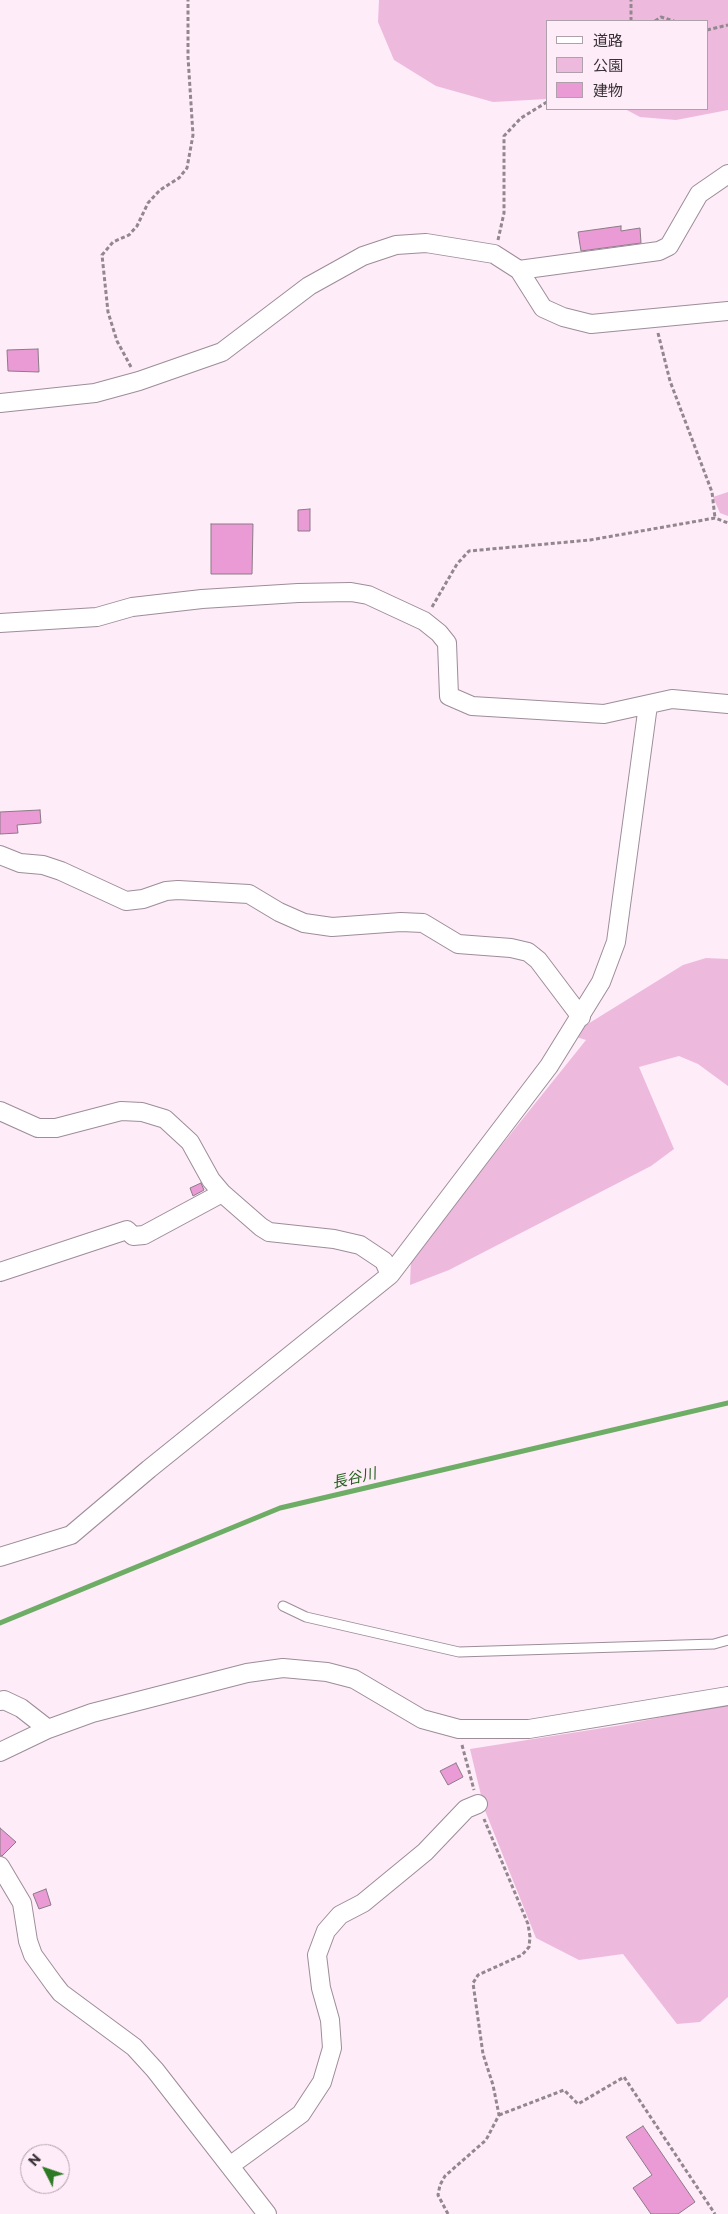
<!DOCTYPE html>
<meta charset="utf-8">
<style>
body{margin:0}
#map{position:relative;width:728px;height:2214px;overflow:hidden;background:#feecf8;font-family:Commissioner,"Noto Sans JP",sans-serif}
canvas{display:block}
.legend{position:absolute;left:546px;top:20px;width:162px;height:90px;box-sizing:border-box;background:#feecf8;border:1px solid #afa1aa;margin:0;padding:6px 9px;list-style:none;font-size:15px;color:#383136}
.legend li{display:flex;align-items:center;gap:10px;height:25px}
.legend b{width:25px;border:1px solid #afa1aa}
.north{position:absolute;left:20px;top:2144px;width:50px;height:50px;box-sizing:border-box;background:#feecf8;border:1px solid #afa1aa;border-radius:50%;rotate:311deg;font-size:14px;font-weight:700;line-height:20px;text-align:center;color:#383136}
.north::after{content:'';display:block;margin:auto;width:18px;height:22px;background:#2c7a23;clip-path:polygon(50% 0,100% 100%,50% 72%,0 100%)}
</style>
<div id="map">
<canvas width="728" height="2214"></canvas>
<ul class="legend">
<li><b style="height:6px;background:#fff"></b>道路</li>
<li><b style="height:14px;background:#edbade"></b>公園</li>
<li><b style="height:14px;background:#ea9ad5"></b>建物</li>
</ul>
<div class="north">N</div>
</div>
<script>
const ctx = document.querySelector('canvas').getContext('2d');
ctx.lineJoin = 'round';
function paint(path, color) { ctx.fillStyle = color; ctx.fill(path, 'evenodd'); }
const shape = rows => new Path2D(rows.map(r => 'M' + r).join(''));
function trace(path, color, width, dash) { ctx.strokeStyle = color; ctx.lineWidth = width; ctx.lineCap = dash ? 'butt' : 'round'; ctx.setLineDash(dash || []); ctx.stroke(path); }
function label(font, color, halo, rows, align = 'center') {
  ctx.font = font + ' Commissioner,"Noto Sans JP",sans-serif'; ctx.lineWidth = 5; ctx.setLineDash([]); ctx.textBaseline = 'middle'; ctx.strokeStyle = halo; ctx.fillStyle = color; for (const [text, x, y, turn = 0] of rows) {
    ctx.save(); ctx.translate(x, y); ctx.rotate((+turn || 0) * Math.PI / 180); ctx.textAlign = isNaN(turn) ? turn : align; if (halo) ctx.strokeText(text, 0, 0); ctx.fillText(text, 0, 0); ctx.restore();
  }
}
paint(shape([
 [379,0,728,0,728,110,676,120,640,117,625,109,707,109,707,21,547,21,547,99,493,102,436,86,394,60,378,22],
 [728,492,728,516,720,513,713,497],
 [706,958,728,959,728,1086,698,1064,679,1056,639,1067,674,1149,651,1166,449,1270,410,1285,411,1258,586,1040,570,1035,683,965],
 [728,1704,728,1997,700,2022,677,2024,623,1954,579,1960,536,1938,484,1808,470,1749,622,1725]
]), '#edbade');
trace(shape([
 [0,1623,280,1508,728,1403]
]), '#6ead66', 5);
const building = shape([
 [621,226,621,231,640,228,641,243,581,251,578,232,621,226],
 [38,349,39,372,8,371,7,350,38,349],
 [310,509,310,531,298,531,298,510,310,509],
 [211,524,253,524,252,574,211,574,211,524],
 [40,810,41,823,17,825,18,833,0,834,0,812,40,810],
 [201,1183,204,1190,193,1196,190,1188,201,1183],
 [456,1763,463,1777,448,1785,440,1771,456,1763],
 [0,1828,16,1842,2,1856,0,1855,0,1828],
 [46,1889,51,1905,39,1909,33,1894,46,1889],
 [643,2126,695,2202,678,2214,651,2214,633,2188,652,2175,626,2137,643,2126]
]);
paint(building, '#ea9ad5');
trace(building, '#8b7b86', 1);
const lane = shape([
 [283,1606,306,1617,459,1652,714,1644,728,1640]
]);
const street = shape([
 [519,270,659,251,669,246,699,194,728,174],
 [0,403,95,393,139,381,222,352,309,286,363,256,396,245,426,243,494,254,519,270,543,308,563,317,591,324,728,311],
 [0,623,97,617,132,607,202,599,298,593,351,592,368,595,424,621,439,633,447,643,449,696,472,706,604,714,672,699,728,704],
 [0,855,20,863,43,865,61,871,126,901,143,899,166,891,178,890,249,894,279,912,304,923,332,927,401,922,423,923,458,944,511,948,528,952,538,960,581,1017],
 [0,1111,38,1128,56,1128,121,1111,142,1112,165,1119,190,1142,211,1180,222,1193,261,1227,269,1232,334,1239,360,1245,384,1261,390,1275,149,1469,71,1535,0,1557],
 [0,1272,127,1230,133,1236,144,1235,222,1193],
 [390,1275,549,1066,601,982,616,942,648,705],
 [0,1701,4,1700,21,1708,48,1729],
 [0,1752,48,1729,92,1713,247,1673,283,1668,327,1672,354,1679,422,1719,459,1729,529,1729,728,1696],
 [0,1866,22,1903,28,1941,33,1955,54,1984,61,1993,134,2047,155,2070,267,2214],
 [231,2165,301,2114,322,2082,332,2048,330,2020,321,1988,317,1955,326,1931,340,1915,363,1903,425,1852,466,1809,478,1804]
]);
trace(lane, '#9d8d98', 11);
trace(street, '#9d8d98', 20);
trace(shape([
 [631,21,631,0],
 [655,21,661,17,674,21],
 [707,30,728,25],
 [498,240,504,213,504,136,521,118,547,102],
 [658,333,670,381,712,492,715,518],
 [131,367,117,341,108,312,102,255,113,242,129,235,137,226,148,203,160,190,179,178,187,168,193,135,188,57,188,0],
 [432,607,457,564,469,551,590,540,715,518,728,523],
 [462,1745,474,1790],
 [499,2115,564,2090,578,2104,624,2077,715,2214],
 [448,2214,438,2195,440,2185,445,2176,486,2140,499,2115,493,2085,483,2054,473,1983,478,1975,522,1955,529,1947,530,1937,528,1924,484,1819]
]), '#93878f', 3, [4, 2.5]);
trace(lane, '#fff', 9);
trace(street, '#fff', 18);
label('italic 15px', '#23621c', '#feecf8', [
 ["長谷川",354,1478,-13]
]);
</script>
